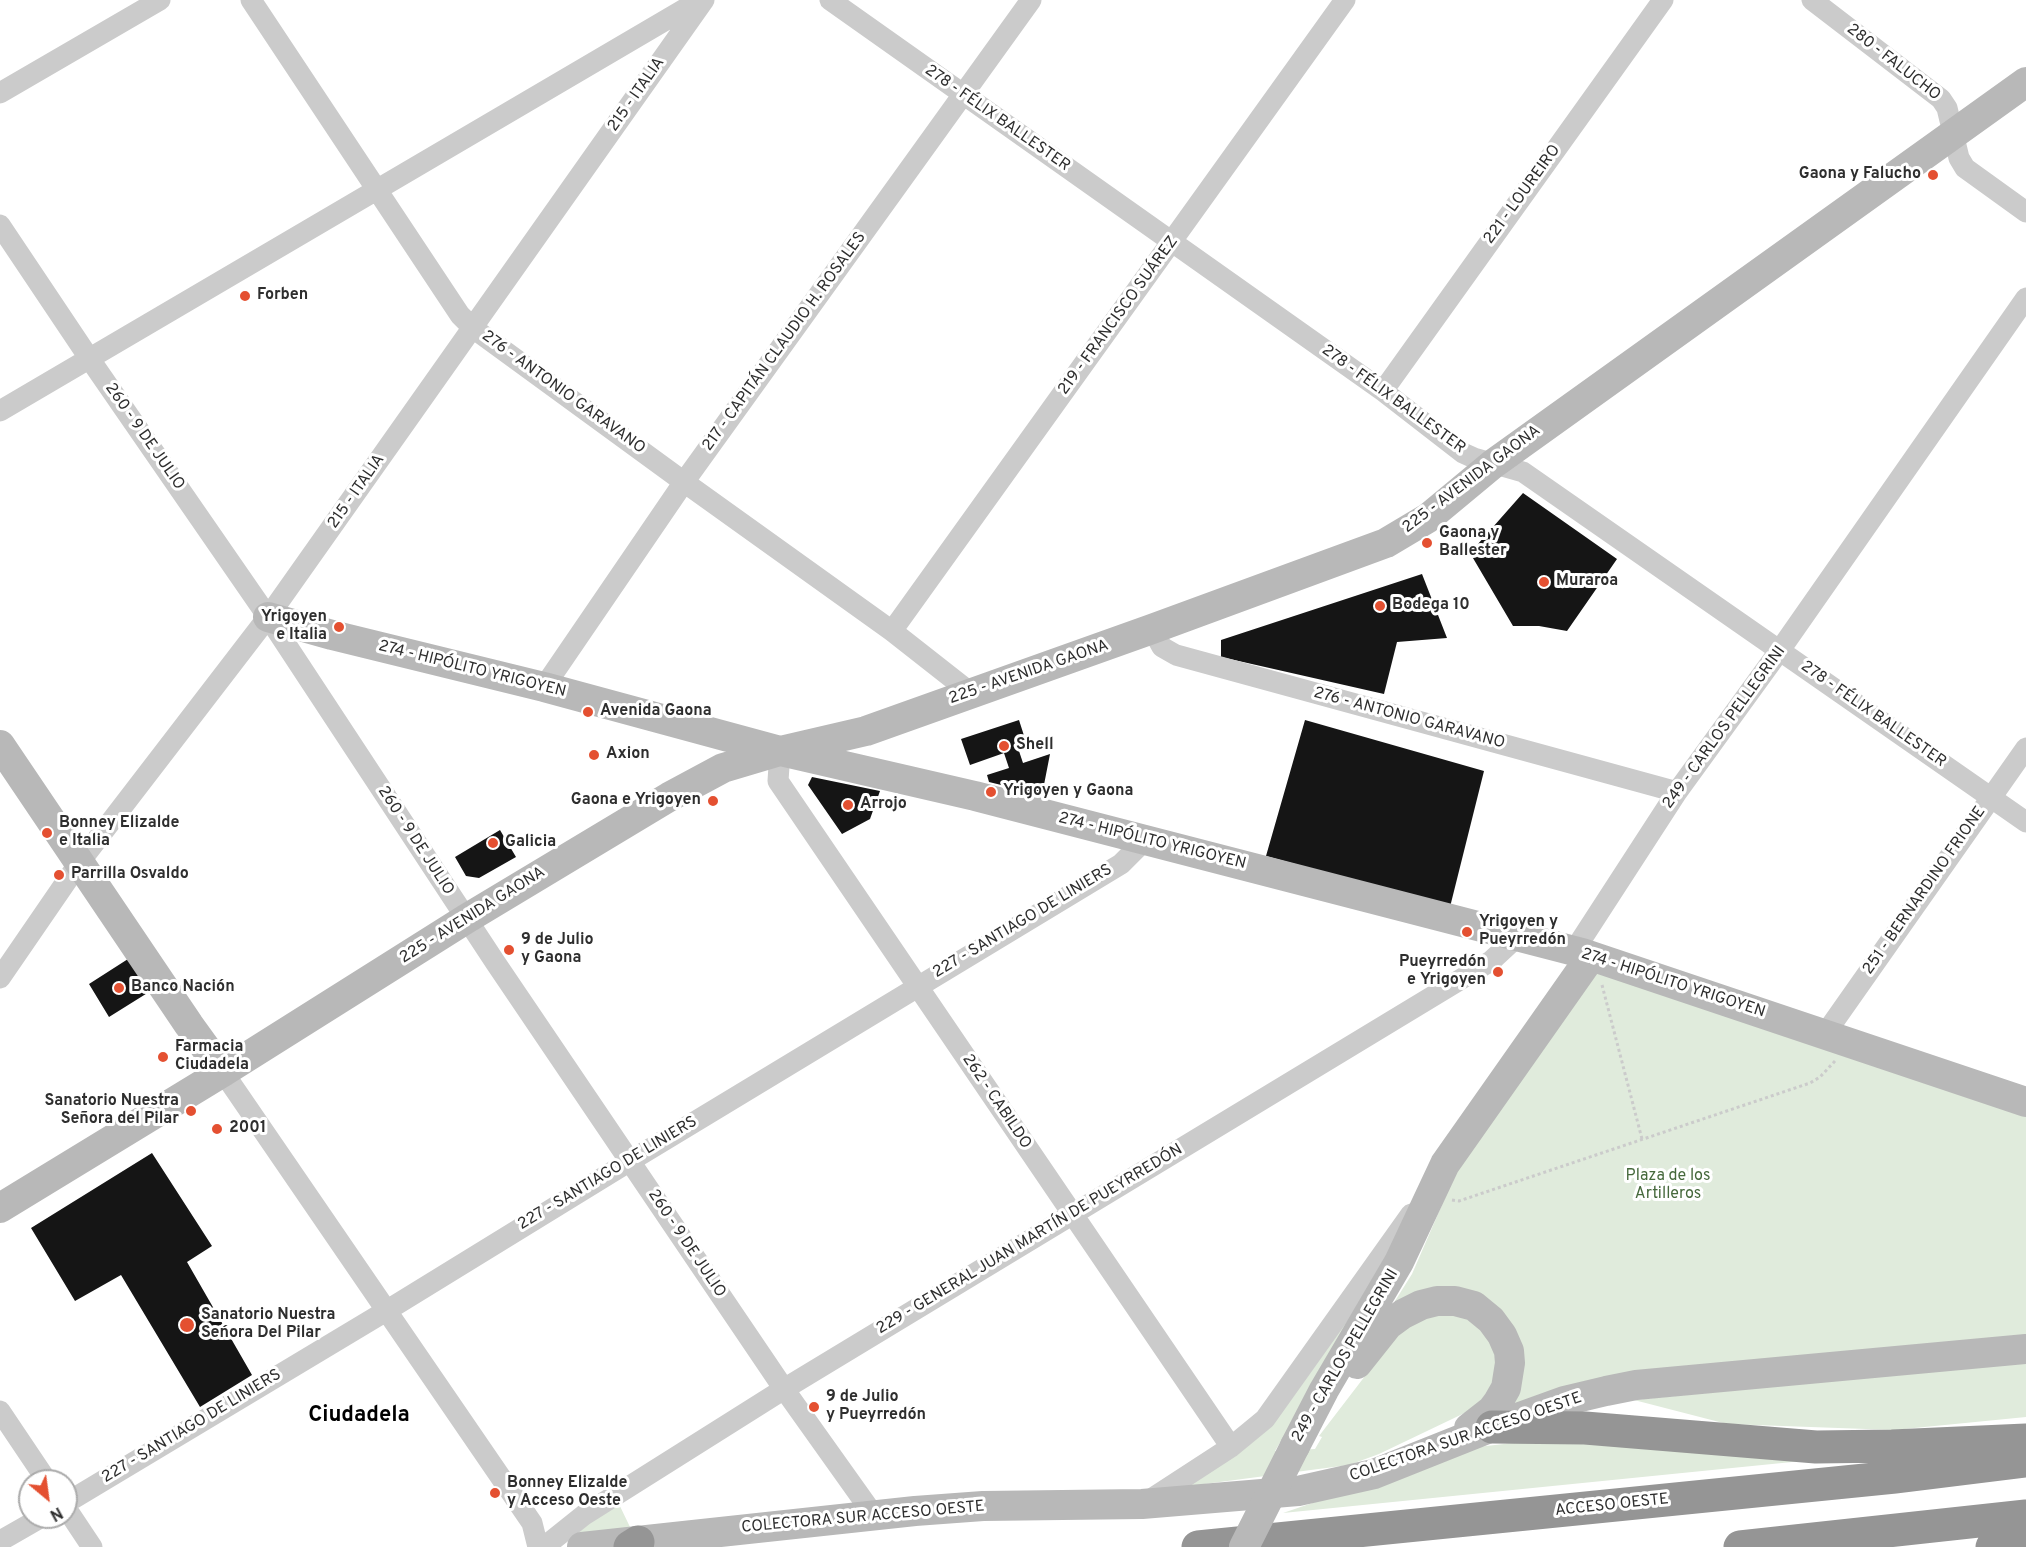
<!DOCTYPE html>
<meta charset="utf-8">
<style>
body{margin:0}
#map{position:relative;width:2026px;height:1547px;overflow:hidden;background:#fff;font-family:Overpass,sans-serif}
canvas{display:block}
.north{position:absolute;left:18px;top:1469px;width:60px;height:60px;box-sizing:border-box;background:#fff;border:2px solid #ababab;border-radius:50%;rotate:151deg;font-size:16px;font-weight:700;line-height:24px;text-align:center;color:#2e2e2e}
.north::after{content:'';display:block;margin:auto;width:21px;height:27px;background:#e45031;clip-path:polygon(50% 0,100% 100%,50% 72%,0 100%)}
</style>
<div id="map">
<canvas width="2026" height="1547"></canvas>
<div class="north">N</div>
</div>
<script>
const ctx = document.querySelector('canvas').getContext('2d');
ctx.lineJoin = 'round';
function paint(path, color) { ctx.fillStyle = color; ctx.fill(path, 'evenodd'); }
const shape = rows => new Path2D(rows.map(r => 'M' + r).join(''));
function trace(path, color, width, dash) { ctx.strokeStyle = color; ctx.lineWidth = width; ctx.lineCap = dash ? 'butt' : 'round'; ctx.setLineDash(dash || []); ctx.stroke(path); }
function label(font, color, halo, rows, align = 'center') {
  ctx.font = font + ' Overpass,sans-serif'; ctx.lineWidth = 6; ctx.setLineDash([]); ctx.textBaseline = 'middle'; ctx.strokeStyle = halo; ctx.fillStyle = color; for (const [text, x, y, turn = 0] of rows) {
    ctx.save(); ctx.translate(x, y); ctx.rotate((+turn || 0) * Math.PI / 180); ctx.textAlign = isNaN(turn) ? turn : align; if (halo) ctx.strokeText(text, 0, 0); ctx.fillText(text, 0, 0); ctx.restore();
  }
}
paint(shape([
 [1602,971,2026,1115,2026,1338,1502,1414,1504,1321,1395,1301,1412,1274,1464,1154,1587,977],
 [1407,1228,1275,1451,1315,1449,1322,1437,1319,1436,1408,1320,1463,1311,1497,1348,1495,1387,1473,1409,1379,1454,1349,1465,1174,1488,1232,1455],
 [2026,1362,2026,1417,1894,1430,1727,1424,1634,1400],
 [1567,1437,1802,1461,1283,1513,1477,1447],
 [617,1500,630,1527,573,1537]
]), '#e0ebdc');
paint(shape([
 [1523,493,1617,559,1567,631,1539,626,1513,626,1470,553],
 [1422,574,1447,638,1397,642,1384,694,1221,657,1221,640],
 [1019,720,1027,745,1018,748,1023,763,1050,754,1042,795,989,782,987,775,1009,768,1004,753,970,765,961,739],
 [1305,720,1484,771,1450,907,1266,856],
 [812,777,880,791,870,819,842,834,808,785],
 [500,830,516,857,479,878,466,876,455,857],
 [128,959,149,992,109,1017,89,984],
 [152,1153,212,1246,187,1262,252,1375,200,1407,121,1275,75,1301,31,1228]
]), '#151515');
trace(shape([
 [1602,985,1642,1139],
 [1452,1200,1459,1201,1810,1083,1820,1077,1835,1061]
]), '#cbcbcb', 3, [3, 3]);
trace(shape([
 [251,0,460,315,473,328,684,482,892,631,971,693],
 [830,0,1383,391,1463,453,1474,458,1523,472,2026,822],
 [1812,0,1941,99,1947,108,1959,158,1965,168,2026,212],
 [0,93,160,0],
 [0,225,89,358,268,617,495,962,784,1389,873,1514],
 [1383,391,1663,0],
 [0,411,700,0],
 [1152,629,1162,647,1176,655,1677,792],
 [892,631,1345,0],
 [544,687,684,482,1031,0],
 [780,751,778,781,1231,1447],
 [1582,953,1581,940,1677,792,1780,650,2026,298],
 [0,978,79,863,268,617,704,0],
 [1825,1034,2026,748],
 [223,1072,506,1485,532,1523,538,1547],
 [0,1411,47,1481],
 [1148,1501,1231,1447,1265,1419,1411,1214],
 [66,1503,386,1311,630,1161,1121,864,1145,840],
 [66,1508,92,1547],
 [0,1541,42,1517],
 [544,1547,584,1515,784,1389,1491,961,1518,936]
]), '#cbcbcb', 21);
trace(shape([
 [268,617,332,635,544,687,780,751,975,796,1582,953,2026,1102],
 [0,745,189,1025,223,1072],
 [0,1208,223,1072,466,919,669,797,723,768,780,751,866,731,1152,629,1386,543,1428,518,1493,464,2026,82],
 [1357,1364,1388,1325,1403,1314,1421,1305,1437,1301,1455,1301,1474,1306,1491,1320,1502,1335,1509,1351,1510,1363,1506,1388,1498,1402,1492,1410,1469,1428],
 [1295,1446,1324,1390,1399,1262,1445,1164,1585,965,1582,953],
 [582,1547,915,1511,983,1506,1142,1504,1298,1491,1374,1474,1492,1427,1564,1401,1606,1391,1636,1385,2026,1349]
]), '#b8b8b8', 30);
trace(shape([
 [1492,1427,1585,1428,1816,1447,1892,1446,2026,1440],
 [630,1547,638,1542],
 [1198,1547,1895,1477,2026,1461],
 [1740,1547,2026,1516],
 [1992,1547,2026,1541]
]), '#959595', 33);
trace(shape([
 [1244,1547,1295,1446]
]), '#b8b8b8', 30);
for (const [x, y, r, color] of [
 [1933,175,6,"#e45031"],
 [245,296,6,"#e45031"],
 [1427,543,6,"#e45031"],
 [1544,582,6,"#e45031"],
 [1380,606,6,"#e45031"],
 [339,627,6,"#e45031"],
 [588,712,6,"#e45031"],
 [1004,746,6,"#e45031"],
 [594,755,6,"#e45031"],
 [991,792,6,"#e45031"],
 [713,801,6,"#e45031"],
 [848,805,6,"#e45031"],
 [47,833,6,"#e45031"],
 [493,843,6,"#e45031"],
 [59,875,6,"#e45031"],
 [1467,932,6,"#e45031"],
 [509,950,6,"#e45031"],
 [1498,972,6,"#e45031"],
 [119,988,6,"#e45031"],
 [163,1057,6,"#e45031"],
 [191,1111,6,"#e45031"],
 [217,1129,6,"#e45031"],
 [187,1325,8,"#e45031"],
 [814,1407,6,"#e45031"],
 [495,1493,6,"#e45031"]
]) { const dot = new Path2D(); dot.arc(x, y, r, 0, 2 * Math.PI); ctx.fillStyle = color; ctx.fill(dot); trace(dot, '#fff', 2); }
label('16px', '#2e2e2e', '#fff', [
 ["280 - FALUCHO",1893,63,38],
 ["215 - ITALIA",637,95,-55],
 ["278 - FÉLIX BALLESTER",997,119,35],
 ["221 - LOUREIRO",1523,195,-54],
 ["219 - FRANCISCO SUÁREZ",1119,316,-54],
 ["217 - CAPITÁN CLAUDIO H. ROSALES",785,342,-54],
 ["276 - ANTONIO GARAVANO",563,393,36],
 ["278 - FÉLIX BALLESTER",1393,400,36],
 ["260 - 9 DE JULIO",144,437,55],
 ["225 - AVENIDA GAONA",1472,480,-37],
 ["215 - ITALIA",357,492,-55],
 ["274 - HIPÓLITO YRIGOYEN",472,670,14],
 ["225 - AVENIDA GAONA",1029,673,-19],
 ["278 - FÉLIX BALLESTER",1873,715,35],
 ["276 - ANTONIO GARAVANO",1409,719,15],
 ["249 - CARLOS PELLEGRINI",1725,728,-54],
 ["260 - 9 DE JULIO",415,841,57],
 ["274 - HIPÓLITO YRIGOYEN",1152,842,14],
 ["251 - BERNARDINO FRIONE",1925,891,-55],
 ["225 - AVENIDA GAONA",473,916,-32],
 ["227 - SANTIAGO DE LINIERS",1023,922,-31],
 ["274 - HIPÓLITO YRIGOYEN",1673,984,18],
 ["262 - CABILDO",996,1102,56],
 ["227 - SANTIAGO DE LINIERS",608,1174,-31],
 ["229 - GENERAL JUAN MARTÍN DE PUEYRREDÓN",1030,1240,-31],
 ["260 - 9 DE JULIO",686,1244,56],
 ["249 - CARLOS PELLEGRINI",1346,1356,-60],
 ["227 - SANTIAGO DE LINIERS",192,1427,-31],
 ["COLECTORA SUR ACCESO OESTE",1466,1438,-19],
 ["ACCESO OESTE",1612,1506,-6],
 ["COLECTORA SUR ACCESO OESTE",863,1518,-5]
]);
label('bold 16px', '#2e2e2e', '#fff', [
 ["Gaona y Falucho",1921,175,"right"],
 ["Forben",257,296],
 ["Gaona y",1439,534],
 ["Ballester",1439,552],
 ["Muraroa",1556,582],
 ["Bodega 10",1392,606],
 ["Yrigoyen",327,618,"right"],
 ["e Italia",327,636,"right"],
 ["Avenida Gaona",600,712],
 ["Shell",1016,746],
 ["Axion",606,755],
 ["Yrigoyen y Gaona",1003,792],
 ["Gaona e Yrigoyen",701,801,"right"],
 ["Arrojo",860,805],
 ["Bonney Elizalde",59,824],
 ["e Italia",59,842],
 ["Galicia",505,843],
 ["Parrilla Osvaldo",71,875],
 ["Yrigoyen y",1479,923],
 ["Pueyrredón",1479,941],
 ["9 de Julio",521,941],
 ["y Gaona",521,959],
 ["Pueyrredón",1486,963,"right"],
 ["e Yrigoyen",1486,981,"right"],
 ["Banco Nación",131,988],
 ["Farmacia",175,1048],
 ["Ciudadela",175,1066],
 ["Sanatorio Nuestra",179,1102,"right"],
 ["Señora del Pilar",179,1120,"right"],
 ["2001",229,1129],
 ["Sanatorio Nuestra",201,1316],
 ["Seńora Del Pilar",201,1334],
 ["9 de Julio",826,1398],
 ["y Pueyrredón",826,1416],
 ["Bonney Elizalde",507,1484],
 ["y Acceso Oeste",507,1502]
], 'left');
label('16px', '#46693c', '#fff', [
 ["Plaza de los",1668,1177],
 ["Artilleros",1668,1195]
]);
label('bold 22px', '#000', '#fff', [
 ["Ciudadela",359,1417]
]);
</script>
